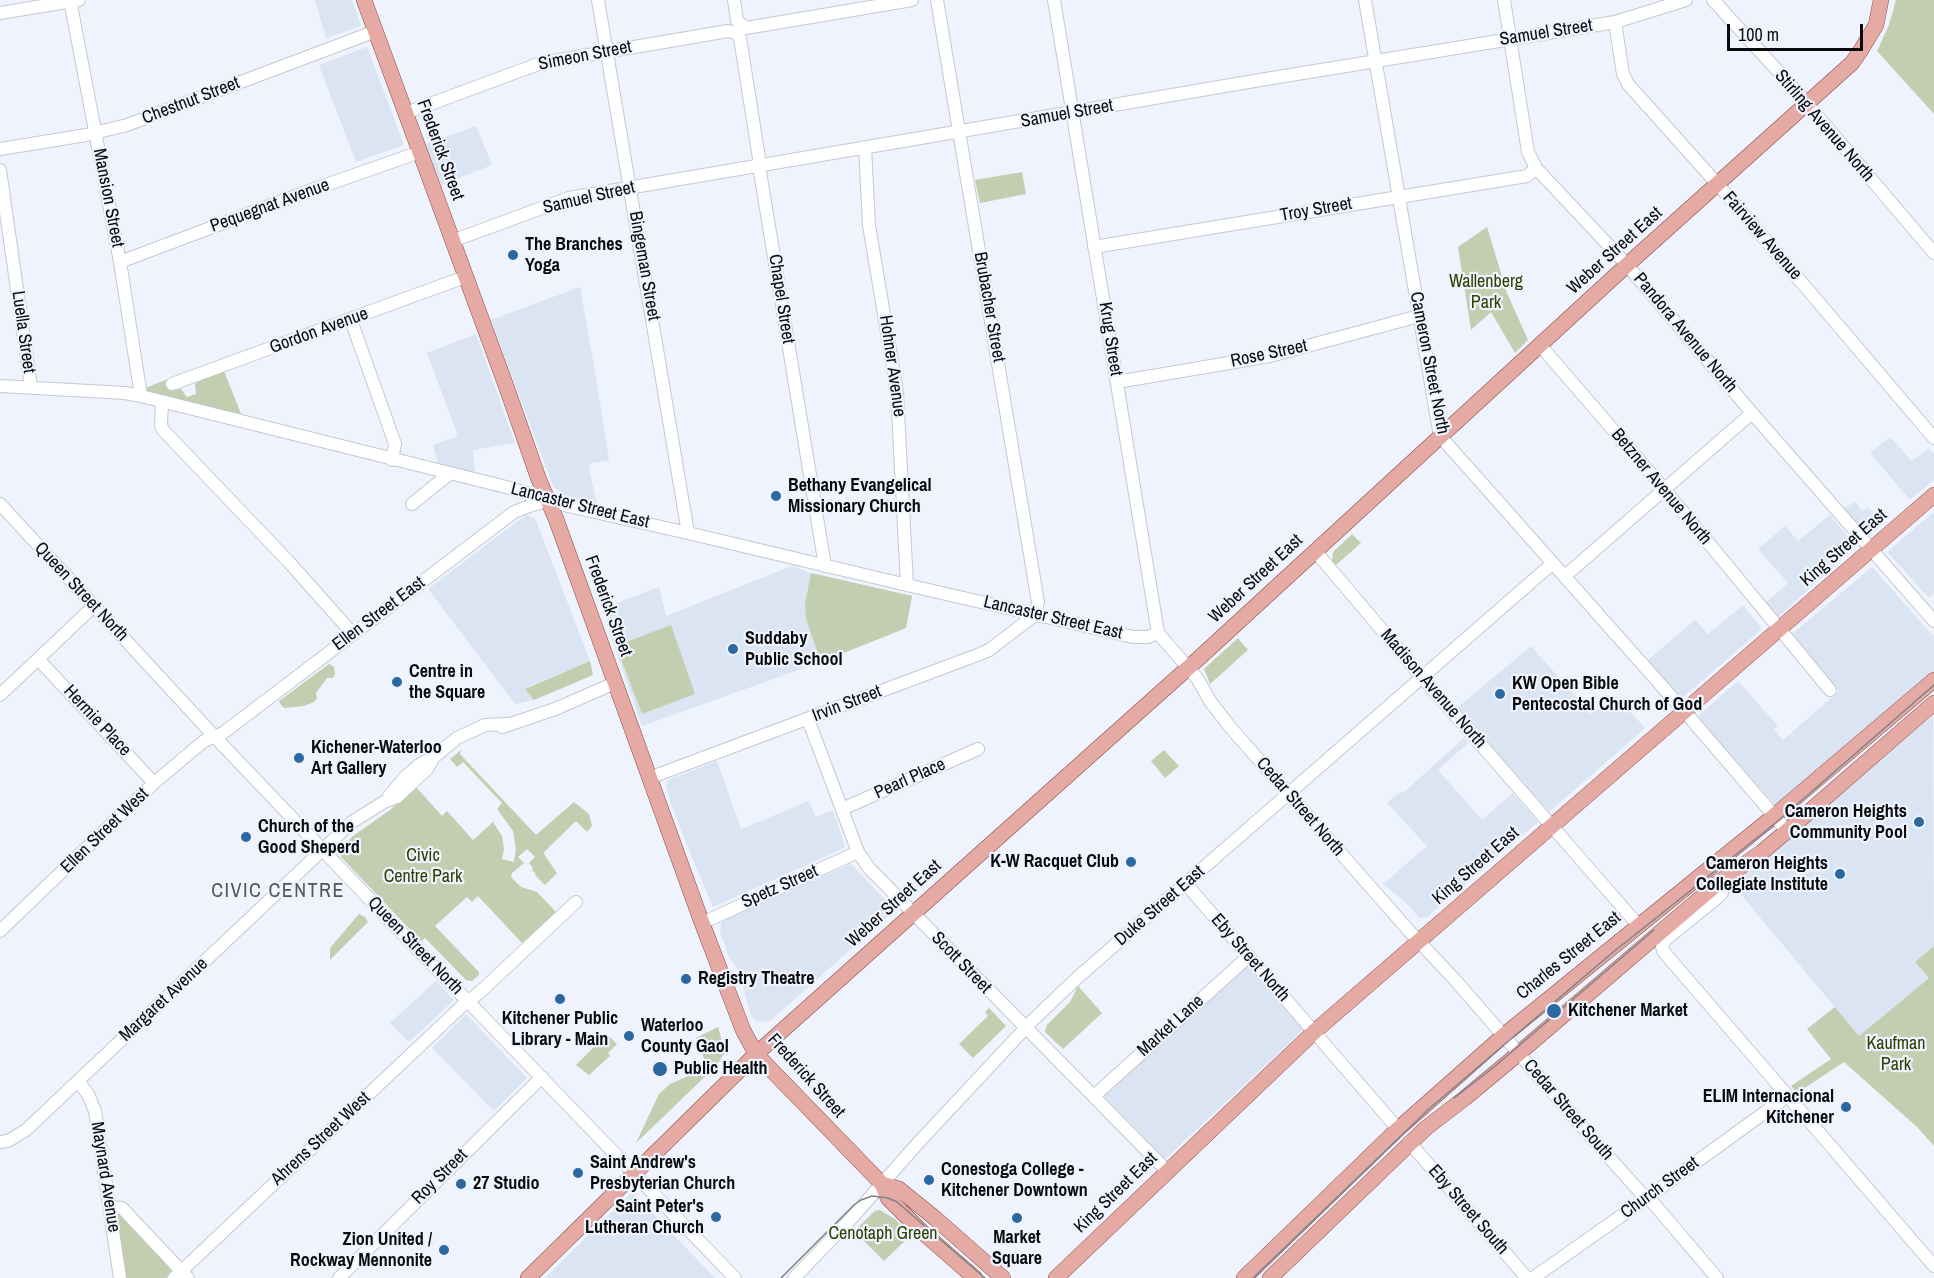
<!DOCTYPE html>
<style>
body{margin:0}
#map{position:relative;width:1934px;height:1278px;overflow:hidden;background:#eef3fd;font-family:"Archivo Narrow",sans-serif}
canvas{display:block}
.scale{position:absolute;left:1727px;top:24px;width:136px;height:27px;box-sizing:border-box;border:3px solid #0a0b0e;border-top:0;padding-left:8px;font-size:18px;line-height:21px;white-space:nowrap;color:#0a0b0e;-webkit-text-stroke:4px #eef3fd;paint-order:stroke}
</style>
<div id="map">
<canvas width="1934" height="1278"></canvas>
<div class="scale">100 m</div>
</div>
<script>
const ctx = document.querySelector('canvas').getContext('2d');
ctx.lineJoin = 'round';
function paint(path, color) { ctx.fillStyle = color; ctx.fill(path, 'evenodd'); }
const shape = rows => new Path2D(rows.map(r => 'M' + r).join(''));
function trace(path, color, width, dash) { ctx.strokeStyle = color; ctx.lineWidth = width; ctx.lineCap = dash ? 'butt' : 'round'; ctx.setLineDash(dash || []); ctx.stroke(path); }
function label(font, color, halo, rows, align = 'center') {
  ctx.font = font + ' "Archivo Narrow",sans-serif'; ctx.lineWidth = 4.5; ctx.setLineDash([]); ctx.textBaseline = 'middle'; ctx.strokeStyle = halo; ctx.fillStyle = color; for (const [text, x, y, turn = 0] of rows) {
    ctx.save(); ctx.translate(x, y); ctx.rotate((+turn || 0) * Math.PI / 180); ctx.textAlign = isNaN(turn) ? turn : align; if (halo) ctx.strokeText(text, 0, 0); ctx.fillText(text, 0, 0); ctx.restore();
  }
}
paint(shape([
 [315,0,352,0,361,26,326,38],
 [367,47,404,145,356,162,319,65],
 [476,126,492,165,441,185,425,144],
 [580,287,596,377,609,460,591,463,589,468,597,505,564,495,553,486,491,320],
 [476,334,515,443,473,450,475,473,438,463,433,445,458,436,427,353],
 [1890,437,1912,461,1929,448,1934,454,1934,480,1910,500,1870,453],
 [1855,501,1862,511,1868,507,1883,524,1869,536,1867,536,1844,509],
 [1934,512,1934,593,1929,598,1887,552],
 [526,515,535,518,590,661,525,688,534,700,515,704,428,589],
 [1830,515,1854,544,1853,549,1777,618,1765,603,1788,583,1758,549,1785,526,1798,541],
 [792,566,811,573,912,596,906,628,821,662,642,726,611,637,603,608,659,587,666,616],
 [1872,567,1934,637,1934,672,1776,807,1697,717,1738,681,1778,726,1774,729,1783,740,1839,691,1791,635],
 [1743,605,1762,629,1680,700,1647,661,1695,620,1708,634],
 [1531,646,1591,714,1616,696,1645,728,1549,812,1457,708],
 [1933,715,1934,946,1915,962,1929,978,1859,1036,1733,885,1806,825],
 [1464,738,1468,743,1438,770,1461,796,1482,820,1513,793,1538,822,1427,917,1420,918,1406,903,1383,884,1427,846,1387,803,1397,794,1404,792],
 [717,761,741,829,809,801,816,817,833,810,845,846,844,848,713,907,688,848,670,801,666,785,668,780],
 [851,864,895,910,770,1021,757,1022,751,1016,745,995,744,986,737,968,729,957,720,932,721,924,724,919],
 [1245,964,1304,1029,1165,1159,1101,1093],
 [436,981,454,1000,409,1042,390,1023],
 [466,1014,527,1078,494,1111,432,1048],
 [630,1194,634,1194,715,1278,545,1278]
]), '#dbe4f2');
paint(shape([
 [1896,0,1934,0,1934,114,1877,51,1889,25],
 [1022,172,1026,194,980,203,975,180],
 [1487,227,1507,293,1528,340,1515,353,1491,312,1471,330,1458,247],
 [224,371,241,414,186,403,147,392,145,388,168,379,172,390,181,389,187,397,196,394,195,384,198,381],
 [1352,534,1361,543,1336,565,1332,561,1333,552],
 [811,573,912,596,906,628,821,662,806,619,805,604],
 [671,625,695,694,642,714,616,646],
 [1238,638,1248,650,1210,684,1204,669],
 [590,661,593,675,534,700,525,689],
 [329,664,334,667,335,674,333,678,327,678,316,693,317,698,314,702,304,706,284,708,281,705,279,701],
 [461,750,460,754,536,835,574,802,589,814,592,826,587,832,576,821,545,851,544,854,557,873,545,885,535,875,536,874,532,870,533,868,529,863,535,857,527,849,518,857,524,863,512,873,511,877,521,887,537,892,556,912,522,943,478,896,472,902,467,897,435,926,479,972,479,975,472,981,466,980,425,938,421,941,341,857,339,851,353,836,390,810,416,787,442,816,447,811,473,840,493,822,502,836,504,849,502,859,514,862,516,849,513,831,497,809,502,803,463,762,457,767,450,759],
 [1164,750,1179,766,1165,778,1151,761],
 [359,914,365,917,368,922,330,960,330,948],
 [1934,946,1934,1146,1917,1127,1844,1062,1797,1093,1791,1086,1831,1059,1807,1029,1835,1007,1859,1036,1929,978,1915,962],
 [1078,986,1102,1013,1063,1049,1045,1032,1047,1025,1070,1002],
 [989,1008,1006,1026,973,1058,959,1044,988,1016,985,1012],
 [718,1027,725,1052,716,1066,636,1143,659,1094,670,1084,700,1071,705,1061,696,1038],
 [607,1034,617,1044,608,1053,610,1056,589,1075,576,1065],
 [880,1210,895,1219,911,1235,884,1261,854,1231,875,1211],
 [118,1214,123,1214,173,1270,166,1278,125,1278,116,1217]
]), '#c3cdaf');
const minor = shape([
 [70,0,120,262,141,396],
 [598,0,688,533],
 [734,0,737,21,746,28,912,0],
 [937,0,1038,602,1035,615],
 [1054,0,1158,633,1197,678,1210,701,1230,727,1410,932,1456,981,1599,1146,1641,1193,1648,1197,1717,1278],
 [1365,0,1440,436,1691,719,1787,831],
 [1504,0,1528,152,1536,168,1627,265,1752,413,1934,621],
 [1713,0,1798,93,1934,253],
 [0,13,79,0],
 [1615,22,1623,74,1628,84,1728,196,1934,438],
 [406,113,541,63,728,31,736,33,740,38,759,158,759,166,825,566],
 [865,147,869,225,897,392,907,585],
 [0,149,86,135,127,125,376,31],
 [0,170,31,387],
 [452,241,569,198,1260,80,1615,22,1686,0],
 [1094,247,1527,176,1536,168],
 [120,262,303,193,420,152],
 [351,320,395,444,392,460],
 [1540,345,1664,489,1830,690],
 [1117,382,1270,356,1419,316],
 [172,384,465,277],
 [0,386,125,393,141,396,510,488,568,506,688,533,907,585,1133,637,1148,637,1158,633],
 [162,402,161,425,163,430,288,561,353,634],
 [0,504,214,736,399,930,735,1278],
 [412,504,449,474],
 [1315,551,1422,677,1638,925],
 [1565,576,1752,413],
 [38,659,154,783],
 [0,695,94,606],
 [808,719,858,852,869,868,1167,1171],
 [502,727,555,709,615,683],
 [649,778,980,654,989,650,1035,615],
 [389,796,406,776,419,765,434,757,457,738,485,725,507,724],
 [842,809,978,749],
 [1718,883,1722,893,1718,897,1665,940,1662,946,1663,951,1934,1266],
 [1186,884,1398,1129],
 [702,923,858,852],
 [0,931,154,783,204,741,223,733,514,512,532,505,548,501],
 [78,1081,88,1094,95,1111,120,1278],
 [1094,1096,1249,956],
 [0,1142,8,1141,26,1130,352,822,384,802,397,797,427,769,434,757],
 [1409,1142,1527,1278],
 [110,1207,122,1208,188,1278],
 [174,1278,461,1007,480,992,576,902],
 [339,1278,542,1077],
 [794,1278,850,1220,918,1143,1032,1021,1077,978,1553,563],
 [1533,1278,1648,1197,1786,1097]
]);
const major = shape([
 [364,0,505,383,539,480,556,519,702,923,743,1030,756,1054,882,1184,888,1198,920,1230,975,1278],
 [882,1184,899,1189,936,1219,1003,1278],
 [528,1278,756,1054,1198,659,1627,265,1852,63,1861,50,1876,25,1881,0],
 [1056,1278,1314,1032,1934,495],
 [1244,1278,1398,1129,1503,1036,1774,816,1934,680],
 [1270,1278,1426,1128,1465,1098,1518,1054,1718,883,1762,852,1787,831,1934,703]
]);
trace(minor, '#c3c8d1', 14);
trace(major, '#8c4e47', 16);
trace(minor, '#fff', 12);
trace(major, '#e4aaa3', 15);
trace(shape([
 [1454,1098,1494,1067,1654,930],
 [781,1278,854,1205,861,1200,872,1196,888,1198,897,1202,985,1278],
 [1253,1278,1430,1108,1612,953,1778,821,1934,685]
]), '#7f8289', 1.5);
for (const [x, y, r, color] of [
 [513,255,6,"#2b689f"],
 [776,496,6,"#2b689f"],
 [733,649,6,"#2b689f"],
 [397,682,6,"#2b689f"],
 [1500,694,6,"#2b689f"],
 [299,758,6,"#2b689f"],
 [1919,822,6,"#2b689f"],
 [246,837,6,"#2b689f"],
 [1131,862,6,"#2b689f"],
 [1840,874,6,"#2b689f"],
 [686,979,6,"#2b689f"],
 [560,999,6,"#2b689f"],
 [1554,1011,8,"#2b689f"],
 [629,1036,6,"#2b689f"],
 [660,1069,8,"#2b689f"],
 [1846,1107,6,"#2b689f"],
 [578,1173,6,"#2b689f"],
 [929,1180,6,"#2b689f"],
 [461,1184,6,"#2b689f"],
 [716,1217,6,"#2b689f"],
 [1017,1218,6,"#2b689f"],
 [444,1250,6,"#2b689f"]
]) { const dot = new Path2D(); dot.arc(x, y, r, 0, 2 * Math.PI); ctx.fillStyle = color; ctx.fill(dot); trace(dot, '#eef3fd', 2); }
label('18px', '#0a0b0e', '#eef3fd', [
 ["Samuel Street",1546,33,-9],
 ["Simeon Street",585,56,-11],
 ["Chestnut Street",191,101,-21],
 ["Samuel Street",1067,114,-10],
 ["Stirling Avenue North",1824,126,49],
 ["Frederick Street",440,150,70],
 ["Mansion Street",108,198,79],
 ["Samuel Street",589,198,-13],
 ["Pequegnat Avenue",270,206,-20],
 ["Troy Street",1316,210,-10],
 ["Fairview Avenue",1762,236,49],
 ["Weber Street East",1615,251,-42],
 ["Bingeman Street",644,266,80],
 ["Chapel Street",781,299,81],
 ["Brubacher Street",989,307,80],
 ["Gordon Avenue",319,331,-20],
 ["Luella Street",23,332,82],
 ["Pandora Avenue North",1685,333,50],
 ["Krug Street",1110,339,81],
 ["Rose Street",1269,354,-12],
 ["Cameron Street North",1429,363,79],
 ["Hohner Avenue",892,366,82],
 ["Betzner Avenue North",1661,487,50],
 ["Lancaster Street East",580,506,14],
 ["King Street East",1844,548,-41],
 ["Weber Street East",1256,579,-43],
 ["Queen Street North",81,592,47],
 ["Frederick Street",608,606,70],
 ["Ellen Street East",379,614,-37],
 ["Lancaster Street East",1053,618,13],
 ["Madison Avenue North",1433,689,49],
 ["Irvin Street",847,704,-21],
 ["Hermie Place",97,721,47],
 ["Pearl Place",910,779,-24],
 ["Cedar Street North",1300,807,49],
 ["Ellen Street West",105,831,-44],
 ["King Street East",1476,866,-41],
 ["Spetz Street",780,887,-24],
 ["Weber Street East",894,904,-42],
 ["Duke Street East",1160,906,-41],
 ["Queen Street North",415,946,46],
 ["Charles Street East",1569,956,-39],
 ["Eby Street North",1250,958,49],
 ["Scott Street",961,963,46],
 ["Margaret Avenue",164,1000,-43],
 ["Market Lane",1171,1026,-42],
 ["Frederick Street",806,1076,48],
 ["Cedar Street South",1568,1110,49],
 ["Ahrens Street West",321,1139,-43],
 ["Maynard Avenue",105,1177,81],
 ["Roy Street",440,1177,-45],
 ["Church Street",1660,1188,-36],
 ["King Street East",1116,1193,-44],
 ["Eby Street South",1468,1210,49]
]);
label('bold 18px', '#0a0b0e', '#eef3fd', [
 ["The Branches",525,245],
 ["Yoga",525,266],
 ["Bethany Evangelical",788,486],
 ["Missionary Church",788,507],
 ["Suddaby",745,639],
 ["Public School",745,660],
 ["Centre in",409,672],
 ["the Square",409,693],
 ["KW Open Bible",1512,684],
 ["Pentecostal Church of God",1512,705],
 ["Kichener-Waterloo",311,748],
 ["Art Gallery",311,769],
 ["Cameron Heights",1907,812,"right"],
 ["Community Pool",1907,833,"right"],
 ["Church of the",258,827],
 ["Good Sheperd",258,848],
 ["K-W Racquet Club",1119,862,"right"],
 ["Cameron Heights",1828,864,"right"],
 ["Collegiate Institute",1828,885,"right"],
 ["Registry Theatre",698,979],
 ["Kitchener Market",1568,1011],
 ["Kitchener Public",560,1019,"center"],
 ["Library - Main",560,1040,"center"],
 ["Waterloo",641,1026],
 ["County Gaol",641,1047],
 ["Public Health",674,1069],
 ["ELIM Internacional",1834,1097,"right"],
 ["Kitchener",1834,1118,"right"],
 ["Saint Andrew's",590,1163],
 ["Presbyterian Church",590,1184],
 ["Conestoga College -",941,1170],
 ["Kitchener Downtown",941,1191],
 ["27 Studio",473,1184],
 ["Saint Peter's",704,1207,"right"],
 ["Lutheran Church",704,1228,"right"],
 ["Market",1017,1238,"center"],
 ["Square",1017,1259,"center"],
 ["Zion United /",432,1240,"right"],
 ["Rockway Mennonite",432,1261,"right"]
], 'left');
label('18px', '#2f3d00', '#eef3fd', [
 ["Wallenberg",1486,282],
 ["Park",1486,303],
 ["Civic",423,856],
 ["Centre Park",423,877],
 ["Kaufman",1896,1044],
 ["Park",1896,1065],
 ["Cenotaph Green",883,1234]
]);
ctx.letterSpacing = '1.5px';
label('20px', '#51555d', '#eef3fd', [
 ["CIVIC CENTRE",278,892]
]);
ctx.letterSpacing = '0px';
</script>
